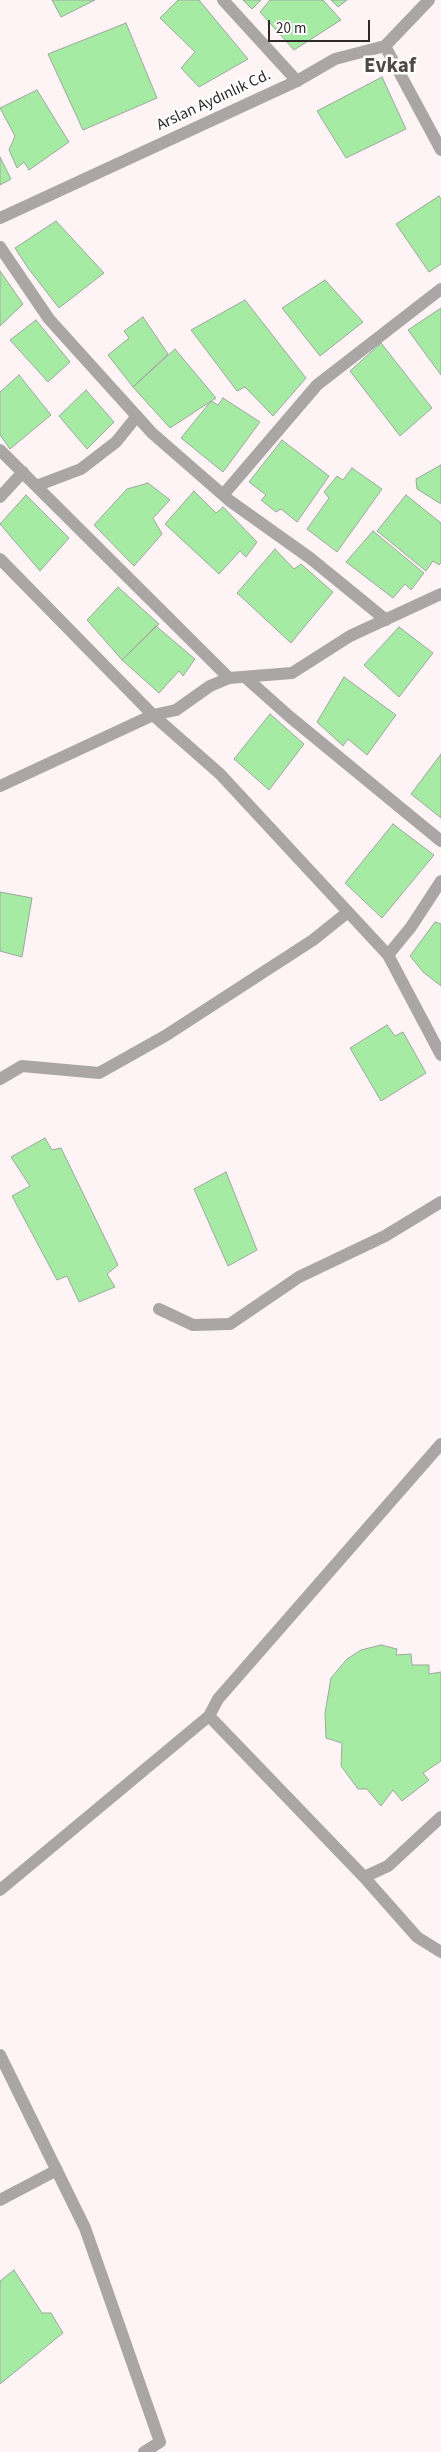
<!DOCTYPE html>
<meta charset="utf-8">
<style>
body{margin:0}
#map{position:relative;width:441px;height:2452px;overflow:hidden;background:#fef4f5;font-family:"Source Sans 3",sans-serif}
canvas{display:block}
.scale{position:absolute;left:268px;top:20px;width:102px;height:22px;box-sizing:border-box;border:2px solid #2d2929;border-top:0;padding-left:6px;font-size:15px;line-height:18px;white-space:nowrap;color:#2d2929;-webkit-text-stroke:4px #fff;paint-order:stroke}
</style>
<div id="map">
<canvas width="441" height="2452"></canvas>
<div class="scale">20 m</div>
</div>
<script>
const ctx = document.querySelector('canvas').getContext('2d');
ctx.lineJoin = 'round';
function paint(path, color) { ctx.fillStyle = color; ctx.fill(path, 'evenodd'); }
const shape = rows => new Path2D(rows.map(r => 'M' + r).join(''));
function trace(path, color, width, dash) { ctx.strokeStyle = color; ctx.lineWidth = width; ctx.lineCap = dash ? 'butt' : 'round'; ctx.setLineDash(dash || []); ctx.stroke(path); }
function label(font, color, halo, rows, align = 'center') {
  ctx.font = font + ' "Source Sans 3",sans-serif'; ctx.lineWidth = 5; ctx.setLineDash([]); ctx.textBaseline = 'middle'; ctx.strokeStyle = halo; ctx.fillStyle = color; for (const [text, x, y, turn = 0] of rows) {
    ctx.save(); ctx.translate(x, y); ctx.rotate((+turn || 0) * Math.PI / 180); ctx.textAlign = isNaN(turn) ? turn : align; if (halo) ctx.strokeText(text, 0, 0); ctx.fillText(text, 0, 0); ctx.restore();
  }
}
const building = shape([
 [52,0,95,0,61,17,52,0],
 [178,0,199,0,248,59,199,87,181,68,195,52,160,18,178,0],
 [243,0,261,0,252,9,243,0],
 [270,0,323,0,341,20,294,50,260,12,270,0],
 [331,0,347,0,338,7,331,0],
 [126,23,157,98,83,130,48,54,126,23],
 [382,77,406,129,346,158,317,111,382,77],
 [37,90,69,142,29,170,24,162,17,168,9,150,15,136,0,108,37,90],
 [0,157,11,179,0,185,0,157],
 [439,196,441,199,441,264,429,272,396,224,439,196],
 [56,221,104,273,59,308,28,268,15,248,56,221],
 [0,271,23,304,0,326,0,271],
 [325,280,363,322,320,356,282,308,325,280],
 [245,300,306,378,273,416,245,387,237,391,191,330,245,300],
 [441,308,441,375,408,330,441,308],
 [143,317,168,354,133,387,108,355,129,338,124,331,143,317],
 [36,320,70,362,48,382,10,340,36,320],
 [381,343,432,408,400,436,350,371,381,343],
 [175,349,216,398,170,428,133,387,175,349],
 [19,375,51,415,10,449,0,435,0,392,19,375],
 [86,390,114,422,87,449,59,416,86,390],
 [223,398,260,422,223,472,181,438,211,401,218,405,223,398],
 [282,440,329,476,297,522,281,509,276,512,261,500,266,495,249,482,282,440],
 [441,465,441,504,417,489,416,479,441,465],
 [352,468,382,489,337,552,307,529,329,498,324,492,337,476,343,480,352,468],
 [148,483,170,500,153,518,162,534,134,566,94,525,127,489,148,483],
 [194,491,216,513,223,507,257,542,246,557,240,551,219,574,165,524,194,491],
 [26,495,69,538,40,571,0,524,26,495],
 [406,495,441,523,441,563,439,565,433,561,426,571,377,531,406,495],
 [373,531,424,573,411,590,405,584,393,598,346,562,373,531],
 [275,549,294,569,301,564,333,592,291,643,237,593,275,549],
 [118,587,159,624,122,660,87,620,118,587],
 [156,626,195,659,183,676,179,671,159,693,122,660,156,626],
 [399,627,433,653,399,697,364,665,399,627],
 [344,677,396,715,367,755,348,739,343,746,317,722,344,677],
 [270,714,304,744,269,790,234,759,270,714],
 [441,754,441,818,411,794,441,754],
 [393,824,434,855,382,918,345,883,393,824],
 [0,892,32,898,22,957,0,951,0,892],
 [435,922,441,924,441,986,423,972,410,956,435,922],
 [387,1025,395,1036,403,1032,426,1073,381,1101,350,1048,387,1025],
 [45,1138,52,1150,61,1148,118,1265,107,1274,115,1287,79,1302,67,1276,57,1280,12,1196,30,1186,11,1157,45,1138],
 [226,1172,257,1250,228,1266,194,1189,226,1172],
 [381,1645,397,1649,396,1655,411,1654,412,1665,429,1665,429,1674,441,1672,441,1761,423,1773,429,1780,402,1801,393,1790,381,1806,367,1789,358,1789,341,1766,342,1743,326,1738,325,1713,331,1678,347,1659,361,1650,381,1645],
 [14,2270,42,2313,51,2313,63,2333,0,2384,0,2281,14,2270]
]);
paint(building, '#a6eba4');
trace(building, '#a0a59f', 1);
trace(shape([
 [223,0,297,81],
 [0,247,49,319,152,433,230,501,310,558,386,620],
 [0,450,229,678],
 [36,486,81,469,116,442,137,416],
 [223,495,317,385,441,289],
 [0,497,23,472],
 [0,559,153,715,220,774,388,955,441,1055],
 [245,677,290,717,441,841],
 [0,786,153,715,176,710,210,686,229,678,292,673,350,636,441,594],
 [388,955,411,927,441,881],
 [0,1079,22,1066,99,1073,165,1036,313,940,348,912],
 [159,1309,193,1325,230,1324,299,1277,385,1236,441,1202],
 [209,1716,364,1877,388,1866,441,1817],
 [364,1877,417,1937,441,1952],
 [0,1890,209,1716,218,1699,441,1444],
 [0,2055,85,2228,160,2442,144,2452],
 [0,2200,57,2170]
]), '#aaa6a6', 12);
trace(shape([
 [385,46,441,150],
 [0,218,297,81,335,59,385,46,429,0]
]), '#aaa6a6', 12);
label('16px', '#2d2929', '#fff', [
 ["Arslan Aydınlık Cd.",214,101,-25]
]);
label('bold 21px', '#514949', '#fff', [
 ["Evkaf",390,67]
]);
</script>
